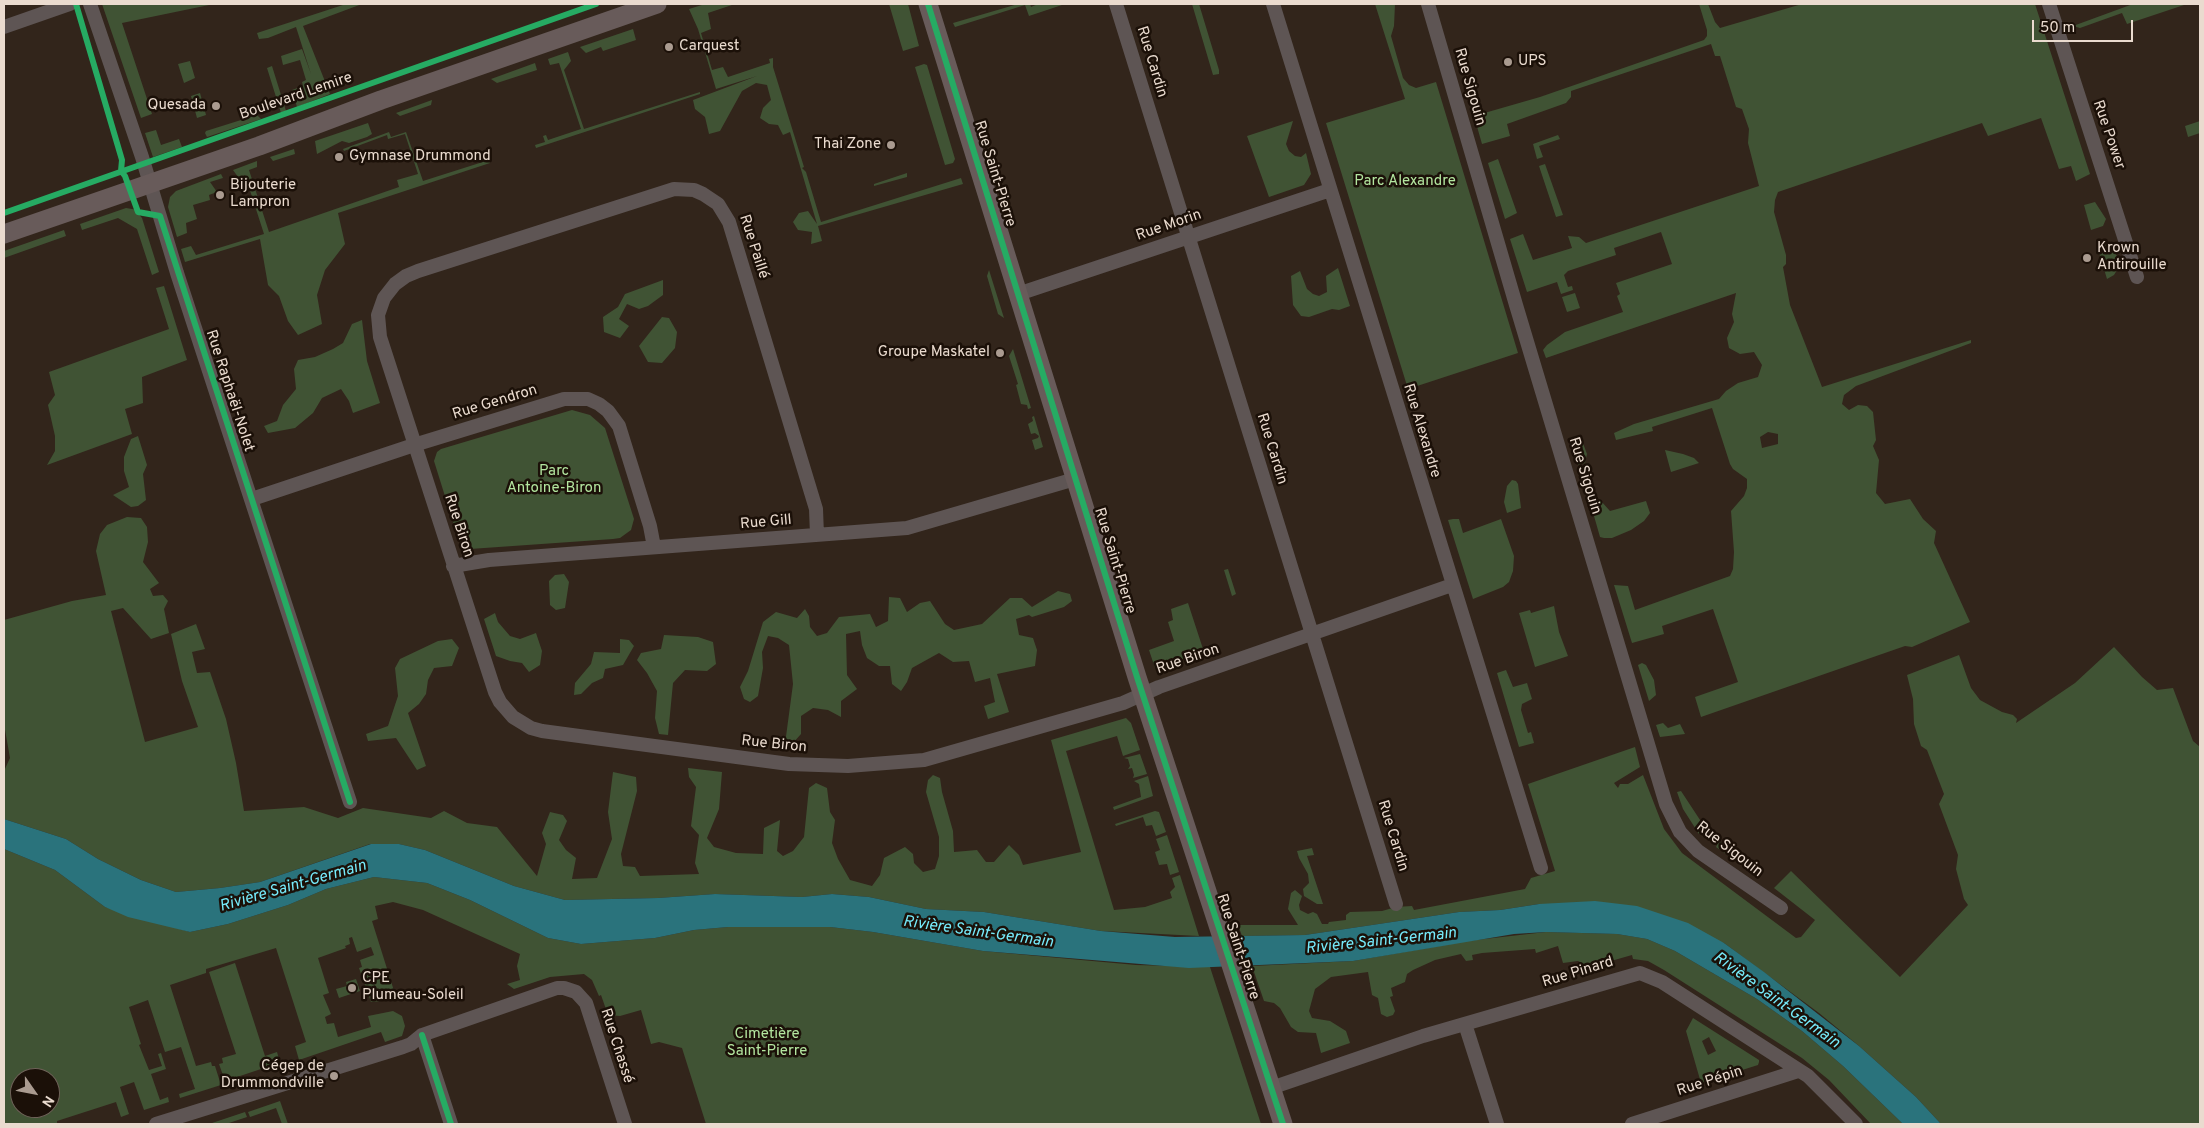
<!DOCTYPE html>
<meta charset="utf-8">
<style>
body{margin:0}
#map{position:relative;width:2204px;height:1128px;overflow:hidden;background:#32251b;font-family:Overpass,sans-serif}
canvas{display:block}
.frame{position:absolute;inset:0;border:5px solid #eadbcf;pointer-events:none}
.north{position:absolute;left:10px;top:1068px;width:50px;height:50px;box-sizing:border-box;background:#1b1008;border:1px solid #6e6158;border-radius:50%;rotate:123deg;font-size:14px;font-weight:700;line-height:20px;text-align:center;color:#eadbcf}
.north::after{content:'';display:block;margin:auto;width:18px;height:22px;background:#aa9b90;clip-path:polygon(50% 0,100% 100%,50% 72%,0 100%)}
.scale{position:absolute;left:2032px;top:20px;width:101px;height:22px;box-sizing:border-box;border:2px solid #eadbcf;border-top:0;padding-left:6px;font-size:15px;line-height:18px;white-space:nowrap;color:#eadbcf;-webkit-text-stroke:4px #1b1008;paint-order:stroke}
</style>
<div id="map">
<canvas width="2204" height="1128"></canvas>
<div class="frame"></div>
<div class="north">N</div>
<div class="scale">50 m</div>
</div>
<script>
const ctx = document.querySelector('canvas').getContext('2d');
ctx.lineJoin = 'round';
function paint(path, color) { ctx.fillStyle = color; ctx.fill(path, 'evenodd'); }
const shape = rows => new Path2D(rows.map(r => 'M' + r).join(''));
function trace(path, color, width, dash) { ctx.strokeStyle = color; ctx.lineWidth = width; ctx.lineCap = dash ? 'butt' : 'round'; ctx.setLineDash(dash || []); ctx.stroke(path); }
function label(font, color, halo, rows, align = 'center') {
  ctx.font = font + ' Overpass,sans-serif'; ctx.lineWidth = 5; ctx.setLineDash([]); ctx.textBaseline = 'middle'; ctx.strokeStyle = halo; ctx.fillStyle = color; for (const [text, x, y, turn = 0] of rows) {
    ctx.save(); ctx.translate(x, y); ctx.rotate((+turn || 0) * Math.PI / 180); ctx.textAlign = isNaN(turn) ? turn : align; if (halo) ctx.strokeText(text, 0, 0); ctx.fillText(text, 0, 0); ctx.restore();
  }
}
paint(shape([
 [102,4,214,4,122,23,152,114,141,118],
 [346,4,362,4,303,26,330,94,297,107,292,90,303,86,302,82,306,80,300,60,283,65,281,56,302,49,311,74,296,27,268,38,259,39,257,33],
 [705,4,735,4,708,13,711,29,701,33,712,70,723,67,728,77,770,63,769,59,773,58,773,67,804,167,802,168,806,172,821,222,961,178,963,184,818,226,822,241,811,244,812,232,798,230,793,222,799,213,808,211,817,224,790,132,783,135,778,125,769,124,760,118,763,108,771,100,767,85,756,83,742,91,720,131,709,134,705,117,695,109,693,100,757,76,716,89,698,29,689,9],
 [889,4,908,4,919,46,903,51],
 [1018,4,1030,4,1031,7,1038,4,1065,4,1029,16,1025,5,955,27,953,23],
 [1192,4,1199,4,1219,70,1219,74,1213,75],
 [1375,4,1395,4,1394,26,1391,36,1403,78,1409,85,1416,88,1436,82,1518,353,1408,389,1326,123,1405,99],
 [1699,4,1708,4,1715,22,1720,28,1802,4,2035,4,2090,174,2076,181,2071,166,2059,169,2041,118,1988,136,1982,123,1778,192,1775,200,1774,212,1786,255,1786,264,1783,267,1790,305,1822,387,1971,340,1971,343,1856,386,1844,395,1842,404,1849,410,1858,405,1867,406,1873,412,1876,440,1873,446,1879,460,1876,493,1885,504,1910,499,1923,519,1936,531,1934,543,1970,622,1912,647,1905,646,1701,717,1695,697,1738,682,1713,609,1662,626,1664,634,1632,643,1614,585,1628,586,1635,610,1730,576,1733,569,1734,552,1731,511,1744,496,1747,488,1747,479,1733,469,1730,464,1712,408,1652,427,1653,431,1616,440,1614,433,1634,424,1719,399,1726,391,1738,383,1758,377,1762,365,1754,352,1740,354,1729,348,1727,338,1734,322,1732,314,1736,293,1546,358,1543,350,1547,345,1565,332,1623,312,1617,296,1620,294,1616,283,1672,264,1661,232,1614,248,1616,255,1568,271,1564,275,1568,287,1572,286,1573,290,1561,294,1557,282,1527,292,1510,239,1523,234,1533,260,1572,248,1568,236,1579,237,1586,243,1759,186,1748,143,1749,129,1742,109,1736,107,1720,56,1715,56,1711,44,1571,91,1571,97,1566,103,1507,124,1510,136,1482,144,1474,116,1540,97,1704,40,1707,36,1707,30],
 [1768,432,1778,434,1778,444,1762,448,1760,437],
 [2133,4,2187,4,2127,24,2122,13,2080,28,2073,26],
 [633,29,636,40,603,51,601,47,586,53,580,47],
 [568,52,571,61,564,70,584,129,700,92,700,94,536,148,535,145,545,142,543,136,546,135,548,140,581,129,559,63,550,65,548,59],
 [190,61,195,78,184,83,178,64],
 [535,63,537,70,497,83,491,79],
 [924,64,927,65,955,159,953,163,945,165,915,67],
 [272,66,286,111,281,113,267,68],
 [200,93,206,115,197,118,191,96],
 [432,100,431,105,400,116,396,113],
 [257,115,261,119,207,137,205,133,206,131],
 [1293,121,1286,144,1289,151,1295,156,1301,157,1306,153,1311,174,1304,185,1269,197,1247,136],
 [2200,121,2200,133,2188,137,2185,126],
 [368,123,372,134,367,137,349,143,342,141,317,154,315,141],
 [156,130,161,145,179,139,182,147,153,157,145,133],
 [389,132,391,137,406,132,423,181,489,160,490,163,338,213,345,244,325,270,317,295,322,324,298,335,288,321,279,296,268,285,260,239,185,262,181,249,191,246,196,255,264,234,245,175,238,177,233,170,257,161,257,167,249,170,269,232,399,187,397,180,418,174,405,134,388,139,387,135,344,151,343,149],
 [1558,135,1560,139,1539,146,1543,157,1537,159,1533,144],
 [294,149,295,154,273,161,270,157],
 [1498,159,1517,213,1505,219,1488,163],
 [1545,164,1563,215,1556,217,1539,166],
 [907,173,907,177,874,186,874,184],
 [221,174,223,178,210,182,217,192,209,195,210,200,193,205,197,219,186,223,187,233,177,237,168,207,170,197,176,191],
 [2095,202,2106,219,2103,226,2091,230,2084,205],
 [126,208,138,210,137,212,142,218,159,272,152,275,137,229,118,218,82,230,80,224],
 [64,230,66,236,4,258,4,251],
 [2108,242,2112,243,2120,265,2114,275,2107,279,2097,246],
 [1338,268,1350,306,1339,310,1332,309,1309,317,1301,316,1293,305,1291,276,1300,271,1307,289,1313,294,1319,296,1327,292,1326,276],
 [989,270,1004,318,998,314,987,276],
 [663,280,663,295,648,306,639,309,627,304,619,319,629,326,620,338,604,332,603,317,618,307,625,294],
 [164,286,187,360,142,377,143,403,125,409,132,434,47,465,55,451,55,436,48,405,55,395,49,372,169,329,156,288],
 [1575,293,1580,308,1567,312,1562,297],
 [662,317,669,318,677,332,675,348,662,363,648,362,639,346],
 [362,320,367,361,380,403,353,413,349,401,341,389,322,398,313,413,295,428,268,433,264,426,277,421,283,405,296,389,294,369,298,360,315,357,333,349,343,343,352,324],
 [1013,349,1031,408,1028,409,1027,405,1021,404,1016,385,1018,384,1009,356],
 [572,410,590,415,605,428,634,519,631,530,620,538,613,539,470,549,463,547,459,541,434,461,437,452,441,449],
 [1034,416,1043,447,1035,450,1032,440,1038,438,1039,436,1035,433,1031,434,1028,424,1033,421,1032,417],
 [138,436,147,465,143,474,146,500,138,506,131,507,113,495,129,487,124,471,124,457,131,439],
 [1581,438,1587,454,1585,463,1578,465,1571,441],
 [1665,450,1683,454,1694,458,1699,463,1671,472],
 [1512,480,1516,481,1518,484,1521,508,1507,513,1504,502,1507,486],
 [1601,501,1610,511,1646,501,1650,513,1644,521,1631,530,1612,538,1604,538,1600,537,1590,502],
 [127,517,141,518,147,527,148,542,143,562,159,583,150,589,153,596,163,595,168,601,164,609,169,633,151,639,123,608,111,611,145,742,198,727,182,681,171,634,196,624,205,649,192,652,197,673,210,672,226,719,236,763,244,811,304,807,338,818,363,808,431,818,444,811,467,823,497,827,537,876,546,844,542,833,550,812,563,815,567,821,559,840,566,850,576,858,572,879,597,878,612,839,608,812,613,772,636,777,637,791,621,854,623,866,635,867,640,876,699,874,695,863,699,835,691,826,696,787,689,777,688,768,722,772,719,809,707,838,714,847,736,853,763,854,764,828,780,820,777,851,783,856,793,851,804,837,809,788,816,783,827,788,830,812,835,820,832,843,838,859,850,880,872,886,880,875,884,858,905,847,913,854,914,863,923,872,935,869,939,856,939,837,926,792,928,780,933,775,940,778,942,792,953,831,954,852,977,850,986,862,994,862,1009,845,1019,855,1023,865,1081,852,1051,740,1126,718,1131,723,1140,750,1123,756,1117,736,1066,751,1114,910,1145,907,1172,898,1170,892,1175,887,1172,878,1180,875,1199,936,1101,931,984,912,926,909,869,897,832,894,802,897,715,894,658,898,565,900,514,886,425,850,399,844,370,844,260,882,220,888,176,892,141,880,98,859,66,839,4,819,4,771,10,758,4,724,4,620,72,601,106,595,96,551,100,534,107,525],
 [1453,519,1459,519,1463,533,1501,519,1514,556,1513,571,1509,582,1503,587,1473,599,1448,520],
 [1228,569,1236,594,1232,596,1224,570],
 [564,574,569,582,565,608,556,610,550,605,549,581,555,575],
 [1058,591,1070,594,1072,601,1064,607,1032,617,1029,615,1016,619,1019,635,1033,638,1037,650,1035,666,997,674,1009,712,988,719,984,706,995,702,990,678,975,682,969,661,953,662,939,653,912,668,907,682,901,691,892,684,890,666,879,666,867,658,862,645,860,631,846,634,847,675,857,689,841,701,841,717,828,710,813,708,801,716,801,734,793,743,785,744,793,684,789,645,778,638,768,636,762,652,763,668,758,696,750,702,744,699,740,687,748,671,763,622,776,612,797,618,805,609,809,616,810,627,817,636,827,633,839,617,870,614,876,627,888,621,889,597,900,598,907,612,920,603,930,601,945,624,954,630,982,624,1010,598,1022,598,1032,607],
 [1188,603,1204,652,1155,668,1149,650,1174,641,1168,622,1173,620,1171,609],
 [1554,606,1559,632,1568,656,1535,667,1519,613,1530,610,1531,613],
 [495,613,498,622,510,636,520,639,536,633,542,651,540,665,529,672,522,663,510,661,496,656,484,619],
 [664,635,698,637,713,642,716,664,707,671,685,670,673,683,668,735,659,734,655,718,657,691,647,673,637,660,641,653,661,649],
 [452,639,459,648,452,666,434,668,428,680,426,694,419,704,408,713,426,766,417,770,396,738,368,741,366,734,388,726,398,696,395,668,400,659,438,641],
 [620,639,629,640,634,646,623,665,605,669,603,678,592,683,581,694,574,695,575,683,591,664,594,652,620,653],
 [2114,647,2142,677,2157,690,2173,688,2193,741,2200,747,2200,1124,1941,1124,1916,1097,1859,1046,1819,1013,1724,943,1539,904,1500,910,1459,912,1305,935,1242,936,1238,925,1298,925,1288,909,1291,893,1295,890,1302,896,1299,905,1300,910,1308,914,1313,912,1317,914,1322,924,1328,924,1329,922,1346,920,1346,915,1350,912,1382,911,1396,907,1412,906,1414,910,1525,889,1531,878,1555,871,1528,784,1635,747,1640,767,1614,783,1618,788,1620,784,1628,784,1643,775,1664,829,1682,853,1796,938,1801,937,1815,920,1774,888,1791,871,1900,977,1968,905,1964,899,1956,869,1958,855,1939,804,1944,794,1927,750,1921,746,1914,724,1913,699,1907,675,1959,655,1971,688,1980,700,2002,712,2013,715,2017,719,2016,723,2075,683],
 [1642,663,1646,665,1654,680,1656,695,1649,701,1638,665],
 [1506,670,1513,687,1527,683,1532,699,1522,704,1521,710,1528,733,1531,732,1534,743,1519,747,1497,673],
 [1663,723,1668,728,1680,724,1685,734,1660,737,1656,725],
 [1140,754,1147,774,1133,778,1134,775,1132,768,1128,769,1130,766,1128,759,1124,758],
 [1148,776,1153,796,1114,810,1113,807,1141,797,1139,784,1134,781],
 [1681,791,1704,826,1699,834,1683,809,1677,792],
 [1155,811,1159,812,1166,832,1156,836,1152,825,1146,826,1143,817,1116,826,1115,824],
 [1167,835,1179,872,1170,875,1167,864,1159,865,1155,852,1160,850,1156,839],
 [1719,841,1753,863,1749,870,1716,847],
 [1312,848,1314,855,1307,856,1323,904,1317,904,1304,896,1303,889,1309,883,1308,874,1299,858,1297,851],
 [4,849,55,870,105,907,190,932,228,924,288,905,326,889,374,877,427,883,470,900,548,938,581,944,655,938,694,930,728,927,830,927,873,932,983,951,1136,965,1210,967,1261,1124,706,1124,682,1048,659,1042,651,1044,641,1010,620,1016,608,1015,601,995,599,996,592,980,584,974,550,977,514,989,507,984,520,980,517,966,520,954,423,910,393,902,375,906,378,919,372,921,395,994,391,1000,371,1002,359,968,362,967,360,960,374,955,371,947,357,952,352,937,349,938,350,944,345,946,346,948,318,958,329,993,323,995,331,1014,325,1017,327,1024,334,1023,338,1037,371,1027,368,1016,393,1011,402,1016,405,1026,402,1036,385,1042,381,1032,299,1060,295,1046,306,1042,276,948,206,969,206,973,170,985,196,1066,211,1062,212,1066,215,1066,221,1085,180,1098,179,1094,195,1089,181,1047,165,1052,148,1000,129,1007,141,1044,139,1045,149,1070,162,1066,158,1054,161,1053,166,1069,151,1074,160,1100,168,1097,169,1102,144,1110,134,1082,120,1087,129,1114,121,1117,116,1102,57,1121,57,1124,4,1124],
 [20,1078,50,1078,50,1108,20,1108],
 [1546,932,1617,934,1647,939,1675,951,1757,999,1802,1031,1843,1066,1903,1124,1871,1124,1829,1080,1802,1058,1664,970,1648,961,1633,959,1632,955,1590,967,1578,961,1563,963,1558,946,1536,953,1535,949,1482,953,1472,955,1473,960,1466,961,1461,954,1435,960,1413,970,1407,974,1405,982,1391,988,1393,996,1390,997,1395,1011,1393,1015,1387,1017,1381,1014,1378,998,1372,995,1368,972,1331,977,1315,989,1309,1011,1312,1018,1330,1021,1346,1031,1350,1043,1321,1053,1316,1033,1298,1032,1291,1027,1280,1008,1274,1003,1264,1001,1252,966,1353,961,1467,941],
 [235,963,265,1056,277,1052,281,1066,274,1068,273,1065,225,1081,219,1064,223,1063,222,1058,236,1054,209,972],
 [356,979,360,991,339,998,336,989,347,986,346,982],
 [1693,1018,1759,1060,1759,1062,1758,1065,1701,1083,1686,1031],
 [1709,1037,1716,1051,1708,1055,1702,1041],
 [280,1101,288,1124,282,1124,276,1108,250,1117,248,1112],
 [245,1112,247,1117,226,1124,209,1124]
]), '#405334');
paint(shape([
 [4,819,66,839,98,859,141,880,176,892,220,888,260,882,371,844,399,844,425,850,514,886,565,900,658,898,715,894,802,897,832,894,869,897,926,909,984,912,1101,931,1175,937,1305,935,1459,912,1500,910,1539,904,1595,901,1637,906,1688,923,1724,943,1764,972,1859,1046,1916,1097,1941,1124,1903,1124,1843,1066,1802,1031,1757,999,1675,951,1647,939,1617,934,1546,932,1514,934,1353,961,1189,968,983,951,873,932,830,927,728,927,694,930,655,938,581,944,548,938,470,900,427,883,374,877,326,889,288,905,228,924,190,932,128,917,105,907,55,870,4,849]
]), '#2a737c');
trace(shape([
 [90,4,142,157,177,273,350,802],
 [1116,4,1396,904],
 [1273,4,1541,868],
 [1428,4,1516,305,1666,804,1680,832,1698,851,1781,908],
 [2049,4,2137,277],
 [4,27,70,4],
 [1018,294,1330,190],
 [252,499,414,445,564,399,588,399,599,404,608,411,619,426,650,526,654,547],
 [817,535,816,509,729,222,718,204,703,194,694,190,674,189,418,271,406,276,395,284,384,298,378,315,380,337,495,692,500,702,513,717,531,728,542,731,789,764,848,766,924,760,1123,703,1159,687,1452,585],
 [453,566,489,560,907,528,1075,479],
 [1465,1024,1497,1124],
 [422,1035,451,1124],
 [1271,1088,1423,1036,1640,973,1662,982,1808,1076,1856,1124],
 [156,1124,403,1047,411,1044,422,1035,557,988,564,988,576,992,586,1003,625,1124],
 [1632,1124,1798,1071]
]), '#5e5554', 14);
trace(shape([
 [928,4,1137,677,1283,1124],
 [4,234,259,146,381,100,657,4]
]), '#685b5a', 19);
trace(shape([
 [76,4,122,160,121,171],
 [928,4,1137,677,1283,1124],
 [121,171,125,176,138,212,160,216,350,802],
 [4,213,596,4],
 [422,1035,451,1124]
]), '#26ab63', 6);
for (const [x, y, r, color] of [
 [669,47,5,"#aa9b90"],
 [1508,62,5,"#aa9b90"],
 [216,106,5,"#aa9b90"],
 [891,145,5,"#aa9b90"],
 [339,157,5,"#aa9b90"],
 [220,195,5,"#aa9b90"],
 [2087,258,5,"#aa9b90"],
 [1000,353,5,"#aa9b90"],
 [352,988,5,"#aa9b90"],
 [334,1076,5,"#aa9b90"]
]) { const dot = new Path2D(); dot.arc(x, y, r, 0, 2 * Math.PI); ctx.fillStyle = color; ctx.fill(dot); trace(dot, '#1b1008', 2); }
label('15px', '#eadbcf', '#1b1008', [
 ["Carquest",679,47],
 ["UPS",1518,62],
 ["Quesada",206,106,"right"],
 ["Thai Zone",881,145,"right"],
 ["Gymnase Drummond",349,157],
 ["Bijouterie",230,186],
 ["Lampron",230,203],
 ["Krown",2097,249],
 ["Antirouille",2097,266],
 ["Groupe Maskatel",990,353,"right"],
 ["CPE",362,979],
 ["Plumeau-Soleil",362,996],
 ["Cégep de",324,1067,"right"],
 ["Drummondville",324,1084,"right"]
], 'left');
label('15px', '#eadbcf', '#1b1008', [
 ["Rue Cardin",1151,62,73],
 ["Rue Sigouin",1469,87,74],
 ["Boulevard Lemire",296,97,-19],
 ["Rue Power",2108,135,71],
 ["Rue Saint-Pierre",994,174,73],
 ["Rue Morin",1169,226,-19],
 ["Rue Paillé",753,247,72],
 ["Rue Raphaël-Nolet",229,391,72],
 ["Rue Gendron",495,403,-17],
 ["Rue Alexandre",1421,431,73],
 ["Rue Cardin",1271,449,73],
 ["Rue Sigouin",1584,476,73],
 ["Rue Gill",766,523,-5],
 ["Rue Biron",458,526,72],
 ["Rue Saint-Pierre",1114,561,73],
 ["Rue Biron",1188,660,-19],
 ["Rue Biron",774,745,6],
 ["Rue Cardin",1392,836,73],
 ["Rue Sigouin",1729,850,38],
 ["Rue Saint-Pierre",1237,947,72],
 ["Rue Pinard",1578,973,-17],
 ["Rue Chassé",616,1046,72],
 ["Rue Pépin",1710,1082,-18]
]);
label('15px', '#b3e69f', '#1b1008', [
 ["Parc Alexandre",1405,182],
 ["Parc",554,472],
 ["Antoine-Biron",554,489],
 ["Cimetière",767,1035],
 ["Saint-Pierre",767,1052]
]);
label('italic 16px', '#76ebfb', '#1b1008', [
 ["Rivière Saint-Germain",293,887,-16],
 ["Rivière Saint-Germain",978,933,8],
 ["Rivière Saint-Germain",1381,942,-6],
 ["Rivière Saint-Germain",1776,1001,36]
]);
</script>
